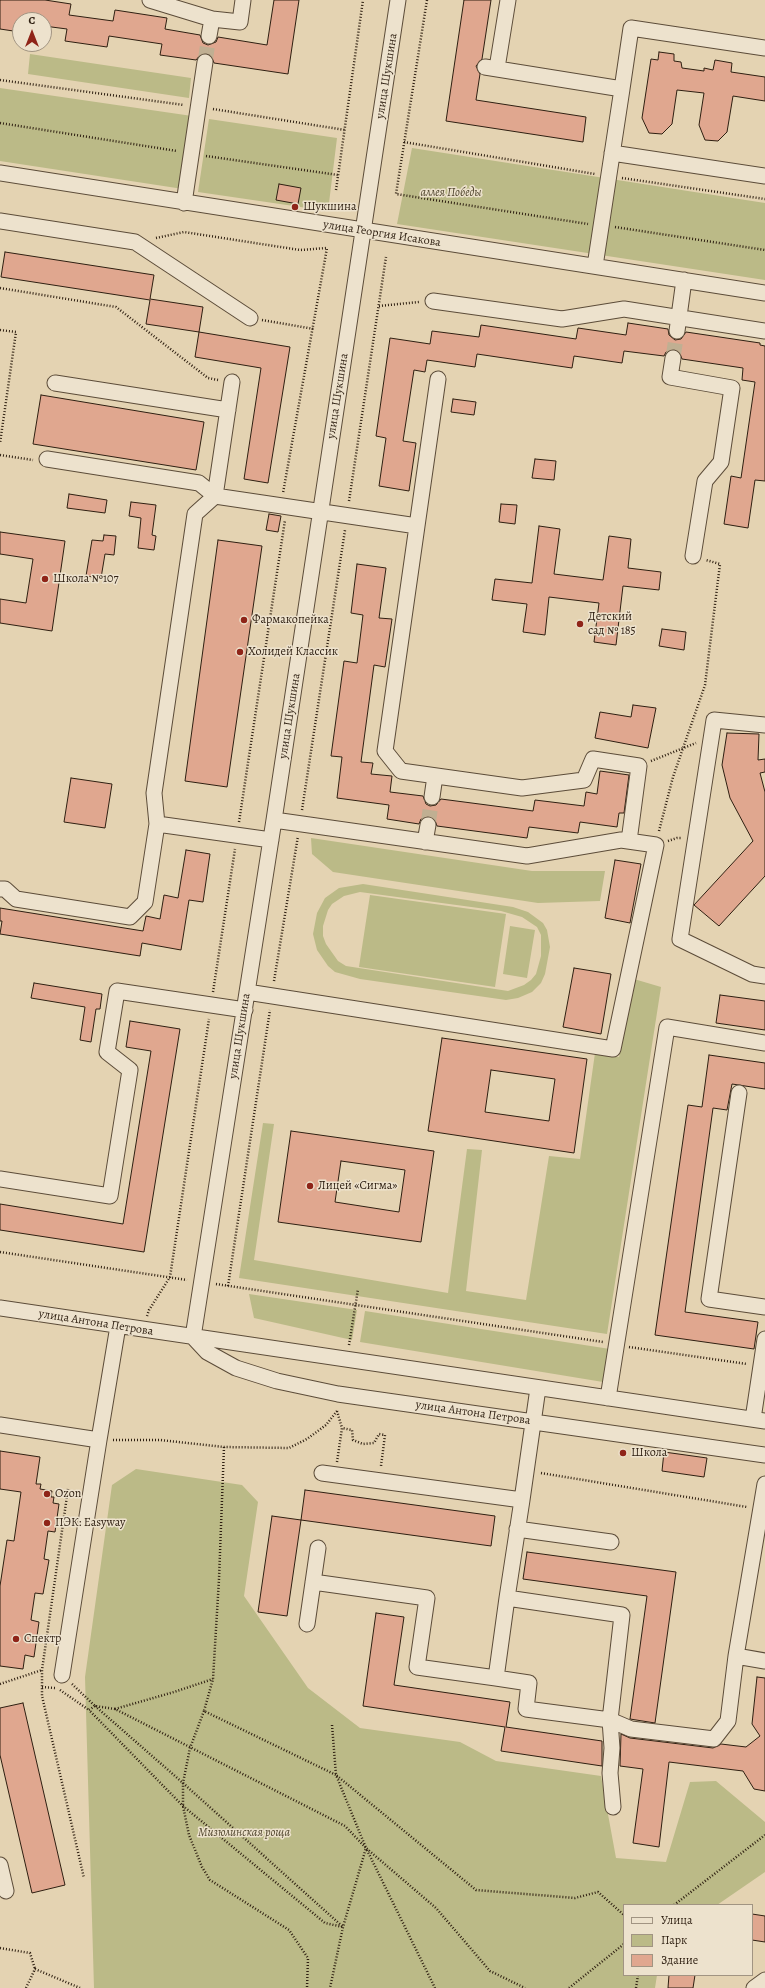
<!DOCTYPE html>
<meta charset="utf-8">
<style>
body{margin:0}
#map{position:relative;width:765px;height:1988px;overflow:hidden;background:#e4d3b2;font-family:Alegreya,serif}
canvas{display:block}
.legend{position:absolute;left:623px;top:1904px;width:130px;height:72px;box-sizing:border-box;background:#ede2cd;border:1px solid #a19482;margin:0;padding:5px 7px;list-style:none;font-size:12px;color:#2e1f11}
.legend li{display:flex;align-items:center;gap:8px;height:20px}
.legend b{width:20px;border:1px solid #a19482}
.north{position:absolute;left:12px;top:12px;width:40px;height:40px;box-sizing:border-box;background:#ede2cd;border:1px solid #a19482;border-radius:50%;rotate:0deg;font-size:11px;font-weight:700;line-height:16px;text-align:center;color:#2e1f11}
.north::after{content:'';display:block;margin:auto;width:14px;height:18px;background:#8f2418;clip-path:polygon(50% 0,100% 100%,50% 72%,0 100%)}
</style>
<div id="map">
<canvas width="765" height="1988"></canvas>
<ul class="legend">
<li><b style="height:5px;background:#ede2cd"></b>Улица</li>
<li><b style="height:11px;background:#bbba87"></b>Парк</li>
<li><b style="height:11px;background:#e0a78f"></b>Здание</li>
</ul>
<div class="north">С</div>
</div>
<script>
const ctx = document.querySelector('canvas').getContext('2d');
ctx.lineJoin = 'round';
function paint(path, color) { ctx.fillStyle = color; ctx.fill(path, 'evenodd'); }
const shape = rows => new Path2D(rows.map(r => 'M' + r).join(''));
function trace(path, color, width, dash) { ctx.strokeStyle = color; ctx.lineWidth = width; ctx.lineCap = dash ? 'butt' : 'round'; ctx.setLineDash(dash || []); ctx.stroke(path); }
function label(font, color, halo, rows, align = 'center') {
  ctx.font = font + ' Alegreya,serif'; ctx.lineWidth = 3; ctx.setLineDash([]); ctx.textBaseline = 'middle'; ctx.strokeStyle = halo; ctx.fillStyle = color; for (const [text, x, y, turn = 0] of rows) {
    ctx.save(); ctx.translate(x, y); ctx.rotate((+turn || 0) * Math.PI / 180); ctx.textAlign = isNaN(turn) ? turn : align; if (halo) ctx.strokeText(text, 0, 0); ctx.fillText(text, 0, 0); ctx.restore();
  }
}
paint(shape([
 [30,54,191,78,189,98,28,74],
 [0,88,192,116,183,189,0,161],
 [209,119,337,138,328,211,198,192],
 [412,148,765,203,765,280,397,224],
 [311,838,532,871,605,871,600,901,538,903,333,872,312,854],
 [363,884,513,907,528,912,543,923,547,930,550,947,545,974,541,983,532,992,518,998,506,1000,360,979,335,972,328,966,317,950,313,934,317,913,325,898,339,888],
 [360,892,501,911,522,917,537,927,541,935,541,956,536,974,531,980,524,985,508,991,346,966,338,961,326,944,323,936,323,926,328,910,332,904,344,896],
 [370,895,506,914,495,987,359,967],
 [510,926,535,930,527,978,503,974],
 [634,979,661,987,607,1334,239,1278,263,1123,274,1124,254,1260,448,1293,467,1149,482,1150,466,1291,526,1300,549,1156,580,1159,595,1053,619,1057],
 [249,1294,357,1310,352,1340,254,1318],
 [365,1311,610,1349,603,1382,360,1342],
 [136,1469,242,1485,258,1502,244,1596,308,1688,360,1728,460,1742,496,1761,601,1776,616,1858,666,1862,690,1782,716,1781,765,1822,765,1872,717,1905,624,1905,624,1975,657,1975,655,1988,94,1988,85,1677,112,1485]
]), '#bbba87');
const building = shape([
 [0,0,45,0,71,4,69,15,113,21,115,10,167,18,165,29,200,35,203,43,208,45,216,42,218,37,267,45,274,0,299,0,288,74,214,63,211,55,206,53,201,54,196,60,160,55,162,44,109,36,107,47,65,41,67,29,44,26,44,20,20,20,20,32,0,29,0,0],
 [464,0,491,0,482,59,476,66,480,74,476,100,586,117,583,142,446,121,464,0],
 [659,52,674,54,674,61,681,62,682,68,704,71,704,68,713,70,715,60,732,63,731,72,765,77,765,101,733,96,727,132,718,141,705,140,699,125,704,93,677,90,672,124,662,134,649,133,642,118,651,59,658,60,659,52],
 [279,184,301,188,298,204,276,200,279,184],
 [5,252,154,275,150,299,203,307,199,332,290,347,268,483,244,479,261,368,195,357,199,332,146,324,150,300,1,277,5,252],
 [628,323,668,329,669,335,675,340,681,339,686,332,760,343,760,345,765,346,765,481,755,480,748,528,724,524,731,476,741,478,755,382,742,380,743,368,682,359,679,351,674,349,666,352,664,356,624,351,622,363,574,356,572,368,477,354,475,367,427,360,425,372,414,370,403,441,416,443,409,491,379,486,386,438,376,436,390,338,430,344,432,331,479,337,481,325,576,339,578,328,626,335,628,323],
 [41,395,204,422,196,470,33,444,41,395],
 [453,399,476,402,474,415,451,412,453,399],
 [535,459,556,461,554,480,532,478,535,459],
 [69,494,107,500,105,513,67,508,69,494],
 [131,502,156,505,152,535,156,536,154,550,138,548,141,518,129,516,131,502],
 [501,504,517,505,515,524,499,522,501,504],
 [269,514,281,516,278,532,266,530,269,514],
 [539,526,560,529,554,574,603,580,609,536,631,539,628,568,661,572,659,590,623,586,616,645,594,642,599,603,549,597,545,635,523,632,527,604,492,600,495,579,532,583,539,526],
 [0,532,65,541,52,631,0,623,0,599,26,603,33,559,0,554,0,532],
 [104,535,116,536,114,555,105,554,101,578,86,576,92,540,103,541,104,535],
 [218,540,262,546,227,787,185,781,218,540],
 [357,564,386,568,379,618,392,619,385,667,374,665,361,762,373,763,371,774,392,776,390,792,423,796,426,804,430,806,436,805,441,799,533,811,535,800,584,806,586,792,597,794,600,771,629,775,624,813,619,813,617,827,580,822,578,833,529,827,527,838,437,826,434,818,429,816,421,819,419,824,387,819,389,805,337,798,342,757,331,756,344,661,357,663,363,615,351,613,357,564],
 [662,629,686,632,684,650,659,646,662,629],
 [633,705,656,708,648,748,595,738,600,712,631,717,633,705],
 [727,733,759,734,758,760,765,759,765,772,760,773,765,792,765,876,719,926,694,905,753,841,730,798,722,765,727,733],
 [71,778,112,784,105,828,64,822,71,778],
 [186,850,210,854,203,902,189,900,181,950,142,943,140,956,0,934,2,921,0,921,0,908,143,931,146,916,160,919,164,895,178,898,186,850],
 [615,860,641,864,630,923,605,918,615,860],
 [574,968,611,974,601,1034,563,1027,574,968],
 [34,983,102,994,100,1009,96,1009,91,1042,80,1040,85,1007,31,998,34,983],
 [720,995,765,1001,765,1030,716,1023,720,995],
 [130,1021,180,1029,144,1252,0,1230,0,1204,123,1224,151,1051,126,1047,130,1021],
 [442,1038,587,1059,574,1153,428,1131,442,1038],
 [491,1070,555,1079,549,1121,485,1112,491,1070],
 [709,1055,765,1063,765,1089,732,1084,727,1110,713,1108,685,1312,758,1322,754,1349,655,1335,688,1105,702,1107,709,1055],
 [291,1131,434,1151,421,1242,278,1222,291,1131],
 [341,1161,405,1170,399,1212,335,1202,341,1161],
 [0,1451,40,1457,36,1484,41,1484,40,1489,52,1491,51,1497,54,1497,53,1503,59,1504,55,1532,48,1531,44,1559,49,1560,43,1594,35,1593,31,1620,39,1622,34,1657,25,1655,23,1669,0,1666,0,1586,7,1540,14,1541,21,1492,0,1489,0,1451],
 [664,1452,707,1458,704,1477,662,1471,664,1452],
 [305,1490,495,1516,491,1546,301,1520,305,1490],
 [272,1516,301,1520,287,1616,258,1612,272,1516],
 [527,1552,676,1572,655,1723,630,1719,647,1596,523,1579,527,1552],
 [376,1613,404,1617,394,1685,510,1702,506,1727,602,1741,602,1766,501,1751,505,1727,363,1706,376,1613],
 [757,1677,765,1678,765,1791,754,1789,743,1771,669,1762,659,1847,633,1843,643,1769,620,1766,621,1734,630,1738,713,1748,721,1744,746,1747,760,1736,752,1724,757,1677],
 [23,1703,65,1885,32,1893,0,1755,0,1708,23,1703],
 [752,1914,765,1916,765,1942,752,1940,752,1914],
 [669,1975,695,1975,693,1988,668,1988,669,1975]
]);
paint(building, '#e0a78f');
trace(building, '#2e1f11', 1);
trace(shape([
 [205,62,209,36],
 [673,358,677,331],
 [428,825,432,797]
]), '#c0af92', 15, [15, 8]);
const minor = shape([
 [150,0,212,19,240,22,243,0],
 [209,36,212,19],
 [485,67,622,89,595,266],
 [497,68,508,0],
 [622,89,631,28,765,48],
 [612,153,765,176],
 [0,173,765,293],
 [184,203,205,62],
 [0,221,135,242,250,318],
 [433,301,562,319,624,309,765,331],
 [677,331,684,280],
 [673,358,670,377,732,388,721,462,705,481,693,556],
 [55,383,228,410],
 [47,459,199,483,215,496,232,382],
 [417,526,385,751,401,771,522,788,584,780,593,759,639,766,629,841],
 [765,725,714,720,680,939,752,974,765,976],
 [432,797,435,776],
 [271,840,157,824,154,793,195,514,215,496,417,526,438,379],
 [425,842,428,825],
 [0,889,5,889,16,899,130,917,145,902,157,824],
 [247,992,613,1049,656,845,621,840,527,856,274,820],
 [739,1093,709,1299,765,1307],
 [0,1179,110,1196,130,1070,107,1052,117,991,245,1010],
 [0,1308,765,1421],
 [193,1337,274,820,398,0],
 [193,1337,207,1352,236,1368,277,1381,338,1394,765,1455],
 [608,1398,667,1027,765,1043],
 [753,1419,765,1339],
 [0,1425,99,1440,118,1326],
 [322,1473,522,1500,538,1388],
 [522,1500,507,1598,622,1615,610,1720,612,1748,610,1773,613,1807],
 [517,1529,611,1542],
 [313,1582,427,1598,417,1667,496,1678],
 [507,1598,496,1678,529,1683,526,1709,610,1720,631,1729,714,1739,728,1721,736,1656,765,1484],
 [307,1624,318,1548],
 [736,1656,765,1661],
 [62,1675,99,1440],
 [0,1865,6,1891],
 [754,1988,765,1980]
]);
trace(minor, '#5c4c39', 17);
trace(shape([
 [427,0,396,194,588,224],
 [0,80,184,105],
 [213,109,345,130],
 [0,123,177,151],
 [404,142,595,174],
 [206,156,338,175],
 [622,178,765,199],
 [336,190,363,0],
 [615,227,765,250],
 [156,238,184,232,300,250,327,248,283,493],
 [0,288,116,307,208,378,218,380],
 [379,306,419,302],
 [262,320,314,329],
 [0,330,16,332,0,443],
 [0,455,33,460],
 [349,501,386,257],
 [651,761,696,743],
 [302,810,345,530],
 [239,822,285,520],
 [659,831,673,777,705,685,720,564,706,560],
 [668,841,677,838,682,838],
 [274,981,298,836],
 [213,992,235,849],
 [0,1252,187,1280],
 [216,1284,603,1342],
 [228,1286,270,1010],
 [147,1316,149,1310,170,1277,209,1019],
 [349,1345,358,1289],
 [629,1347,747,1364],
 [337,1411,342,1428],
 [113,1440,160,1440,224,1447,289,1448,307,1439,326,1425,337,1411],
 [224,1447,219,1579,213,1679,204,1711,336,1775,366,1848,436,1908,490,1971,525,1988],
 [337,1462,342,1428,352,1430,353,1440,363,1444,374,1443,379,1434,385,1435,381,1466],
 [541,1473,747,1507],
 [68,1489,42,1670,42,1696,84,1878],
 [0,1684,42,1670],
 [72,1684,95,1706,115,1709,345,1826,366,1848,343,1927,330,1988],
 [42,1687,55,1688],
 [60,1690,89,1710],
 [95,1706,183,1783,343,1927,325,1923,183,1806,89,1710,95,1706],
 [115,1709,174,1692,213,1679],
 [204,1711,190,1748,183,1783,183,1806,189,1835,202,1867,210,1880,289,1930,308,1958,307,1988],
 [332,1725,336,1775,476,1890,575,1898,598,1892,624,1915],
 [367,1850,435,1988],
 [674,1905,765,1835],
 [0,1948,30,1953,35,1969],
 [26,1988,35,1969,80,1988],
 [569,1988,624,1944],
 [636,1988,638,1975]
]), '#2e1f11', 2.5, [1, 2]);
trace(minor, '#ede2cd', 15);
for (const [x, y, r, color] of [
 [295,207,4,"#8f2418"],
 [45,579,4,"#8f2418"],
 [244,620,4,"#8f2418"],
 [580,624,4,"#8f2418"],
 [240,652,4,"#8f2418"],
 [310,1186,4,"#8f2418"],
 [623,1453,4,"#8f2418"],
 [47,1494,4,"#8f2418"],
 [47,1523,4,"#8f2418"],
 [16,1639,4,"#8f2418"]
]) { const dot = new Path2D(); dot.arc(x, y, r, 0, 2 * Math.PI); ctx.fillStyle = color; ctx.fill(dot); trace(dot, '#ede2cd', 1.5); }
label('12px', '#2e1f11', '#ede2cd', [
 ["улица Шукшина",387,76,-81],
 ["улица Георгия Исакова",382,234,9],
 ["улица Шукшина",338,396,-81],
 ["улица Шукшина",290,716,-81],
 ["улица Шукшина",240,1036,-81],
 ["улица Антона Петрова",96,1323,9],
 ["улица Антона Петрова",473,1413,8]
]);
label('italic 12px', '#51462e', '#ede2cd', [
 ["аллея Победы",451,193],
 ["Мизюлинская роща",244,1833]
]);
label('12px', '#2e1f11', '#ede2cd', [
 ["Шукшина",303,207],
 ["Школа №107",53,579],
 ["Детский",588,617],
 ["сад № 185",588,631],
 ["Фармакопейка",252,620],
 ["Холидей Классик",248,652],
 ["Лицей «Сигма»",318,1186],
 ["Школа",631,1453],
 ["Ozon",55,1494],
 ["ПЭК: Easyway",55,1523],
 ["Спектр",24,1639]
], 'left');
</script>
